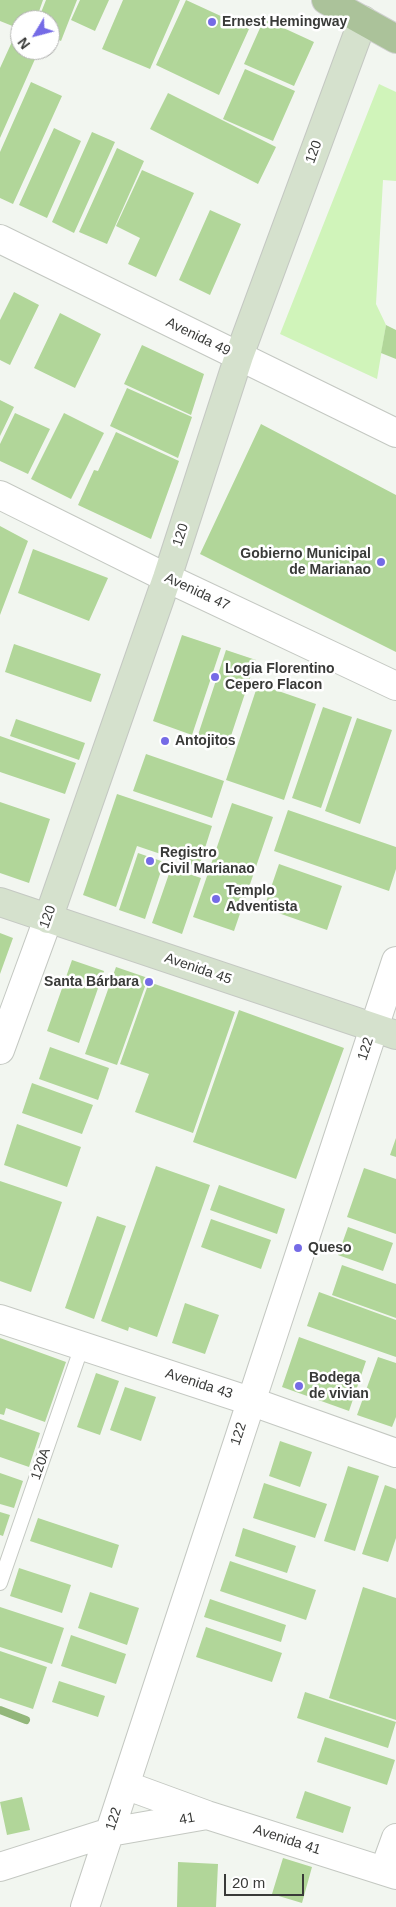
<!DOCTYPE html>
<meta charset="utf-8">
<style>
body{margin:0}
#map{position:relative;width:396px;height:1907px;overflow:hidden;background:#f2f6f0;font-family:Helvetica,sans-serif}
canvas{display:block}
.north{position:absolute;left:10px;top:10px;width:50px;height:50px;box-sizing:border-box;background:#fff;border:1px solid #b0b0af;border-radius:50%;rotate:233deg;font-size:14px;font-weight:700;line-height:20px;text-align:center;color:#393a38}
.north::after{content:'';display:block;margin:auto;width:18px;height:22px;background:#756be6;clip-path:polygon(50% 0,100% 100%,50% 72%,0 100%)}
.scale{position:absolute;left:224px;top:1874px;width:80px;height:22px;box-sizing:border-box;border:2px solid #393a38;border-top:0;padding-left:6px;font-size:15px;line-height:18px;white-space:nowrap;color:#393a38;-webkit-text-stroke:4px #fff;paint-order:stroke}
</style>
<div id="map">
<canvas width="396" height="1907"></canvas>
<div class="north">N</div>
<div class="scale">20 m</div>
</div>
<script>
const ctx = document.querySelector('canvas').getContext('2d');
ctx.lineJoin = 'round';
function paint(path, color) { ctx.fillStyle = color; ctx.fill(path, 'evenodd'); }
const shape = rows => new Path2D(rows.map(r => 'M' + r).join(''));
function trace(path, color, width, dash) { ctx.strokeStyle = color; ctx.lineWidth = width; ctx.lineCap = dash ? 'butt' : 'round'; ctx.setLineDash(dash || []); ctx.stroke(path); }
function label(font, color, halo, rows, align = 'center') {
  ctx.font = font + ' Helvetica,sans-serif'; ctx.lineWidth = 5; ctx.setLineDash([]); ctx.textBaseline = 'middle'; ctx.strokeStyle = halo; ctx.fillStyle = color; for (const [text, x, y, turn = 0] of rows) {
    ctx.save(); ctx.translate(x, y); ctx.rotate((+turn || 0) * Math.PI / 180); ctx.textAlign = isNaN(turn) ? turn : align; if (halo) ctx.strokeText(text, 0, 0); ctx.fillText(text, 0, 0); ctx.restore();
  }
}
paint(shape([
 [379,84,396,92,396,181,383,180,376,304,386,325,377,379,280,334]
]), '#d0f4ba');
trace(shape([
 [0,1710,26,1720]
]), '#93b77b', 8);
paint(shape([
 [0,0,43,0,36,20,20,20,20,29,0,21],
 [46,0,77,0,61,41,50,36,50,20,38,20],
 [80,0,109,0,95,31,71,20],
 [123,0,180,0,150,69,102,49],
 [186,0,249,29,219,95,156,65],
 [264,19,314,42,294,86,244,64],
 [16,33,20,35,20,50,39,50,0,138,0,68],
 [245,69,295,91,273,141,223,119],
 [31,82,62,96,13,204,0,198,0,152],
 [168,93,276,147,258,184,150,129],
 [54,128,81,141,47,218,19,205],
 [92,132,115,142,74,233,52,222],
 [117,148,144,161,107,244,79,232],
 [142,170,194,193,156,277,128,264,140,238,116,226],
 [210,210,241,224,210,295,179,280],
 [14,292,39,305,10,365,0,360,0,320],
 [60,313,101,334,75,388,34,368],
 [386,325,396,330,396,359,381,353],
 [142,345,204,374,191,415,124,384],
 [127,388,192,417,178,458,110,426],
 [0,400,14,407,0,436],
 [15,413,50,429,28,474,0,461,0,444],
 [64,413,104,433,71,499,31,479],
 [261,424,396,495,396,652,200,554],
 [116,432,179,461,151,539,78,505,94,470,98,471],
 [0,526,28,541,0,615],
 [33,549,108,578,89,621,18,593],
 [182,635,221,648,192,735,153,721],
 [14,644,101,674,91,702,5,672],
 [226,650,256,660,227,748,197,738],
 [258,684,316,704,284,800,226,780],
 [323,707,352,717,321,808,292,798],
 [357,718,392,730,360,824,325,811],
 [16,719,85,743,79,760,10,736],
 [0,736,76,763,65,794,0,772],
 [146,754,224,781,212,818,133,791],
 [117,794,212,826,199,867,137,846,116,907,83,895],
 [0,802,50,819,29,883,0,873],
 [232,803,273,817,234,931,193,917],
 [288,810,396,847,396,869,389,891,274,851],
 [138,853,164,862,145,919,119,910],
 [279,864,342,886,327,930,264,908],
 [171,868,201,878,182,934,152,923],
 [0,933,13,938,0,974],
 [72,960,104,971,79,1043,47,1031],
 [116,967,148,978,117,1065,85,1054],
 [149,982,235,1012,193,1133,135,1112,149,1074,120,1064],
 [239,1010,344,1048,296,1179,193,1142],
 [50,1047,109,1068,98,1100,39,1079],
 [32,1083,93,1105,82,1134,22,1113],
 [17,1124,81,1147,67,1187,4,1165],
 [396,1138,396,1157,390,1155],
 [156,1166,210,1185,157,1337,129,1327,128,1331,101,1321],
 [364,1168,396,1179,396,1234,347,1217],
 [0,1181,62,1202,31,1292,0,1281],
 [219,1185,285,1209,277,1234,210,1210],
 [97,1216,126,1226,94,1319,65,1308],
 [211,1219,271,1240,261,1269,201,1247],
 [348,1227,393,1243,383,1271,338,1255],
 [342,1265,396,1284,396,1318,332,1295],
 [319,1292,396,1320,396,1357,307,1326],
 [185,1303,219,1315,205,1354,172,1343],
 [299,1337,366,1361,349,1411,282,1387],
 [0,1338,66,1362,45,1422,6,1408,4,1415,0,1414],
 [378,1357,396,1363,396,1417,392,1427,357,1415],
 [96,1373,119,1381,100,1435,77,1427],
 [125,1387,156,1397,141,1441,110,1430],
 [0,1419,40,1433,29,1467,0,1457],
 [280,1441,312,1452,300,1487,269,1476],
 [348,1466,379,1476,355,1551,324,1541],
 [0,1473,23,1481,14,1508,0,1504],
 [264,1483,327,1504,315,1538,253,1518],
 [385,1485,396,1489,396,1538,388,1562,362,1554],
 [0,1512,10,1515,3,1536,0,1535],
 [38,1518,119,1545,112,1568,30,1541],
 [243,1528,296,1546,287,1573,235,1556],
 [230,1561,316,1590,306,1620,220,1591],
 [19,1568,71,1585,62,1613,10,1596],
 [363,1587,396,1598,396,1720,329,1698],
 [90,1592,139,1608,127,1645,78,1628],
 [210,1599,286,1625,281,1642,204,1617],
 [0,1607,64,1628,52,1664,0,1647],
 [206,1627,282,1653,272,1682,196,1657],
 [71,1635,126,1654,116,1684,61,1666],
 [0,1651,47,1667,33,1709,0,1698],
 [59,1681,105,1696,98,1717,52,1702],
 [305,1692,396,1722,388,1748,297,1718],
 [325,1737,395,1760,387,1785,317,1762],
 [305,1791,351,1807,343,1833,296,1818],
 [22,1797,30,1830,7,1835,0,1802],
 [283,1858,312,1867,302,1903,272,1894],
 [178,1862,218,1864,216,1907,177,1907]
]), '#b1d699');
const lane = shape([
 [0,1583,82,1346]
]);
const street = shape([
 [0,239,396,433],
 [0,495,167,578,396,686],
 [0,1050,48,919],
 [0,1319,250,1401,396,1453],
 [125,1785,207,1815,396,1875],
 [0,1867,110,1832,207,1815],
 [384,1871,396,1838],
 [85,1907,396,961]
]);
const secondary = shape([
 [0,902,396,1035],
 [48,919,167,578,239,356,363,20]
]);
const primary = shape([
 [326,0,396,39]
]);
trace(lane, '#c4c8c2', 16);
trace(street, '#c4c8c2', 30);
trace(secondary, '#c4c8c2', 30);
trace(primary, '#cfd0cf', 30);
trace(lane, '#fff', 14);
trace(street, '#fff', 28);
trace(secondary, '#d5e1cd', 28);
trace(primary, '#abc29a', 28);
for (const [x, y, r, color] of [
 [212,22,5,"#756be6"],
 [381,562,5,"#756be6"],
 [215,677,5,"#756be6"],
 [165,741,5,"#756be6"],
 [150,861,5,"#756be6"],
 [216,899,5,"#756be6"],
 [149,982,5,"#756be6"],
 [298,1248,5,"#756be6"],
 [299,1386,5,"#756be6"]
]) { const dot = new Path2D(); dot.arc(x, y, r, 0, 2 * Math.PI); ctx.fillStyle = color; ctx.fill(dot); trace(dot, '#fff', 2); }
label('bold 14px', '#393a38', '#fff', [
 ["Ernest Hemingway",222,22],
 ["Gobierno Municipal",371,554,"right"],
 ["de Marianao",371,570,"right"],
 ["Logia Florentino",225,669],
 ["Cepero Flacon",225,685],
 ["Antojitos",175,741],
 ["Registro",160,853],
 ["Civil Marianao",160,869],
 ["Templo",226,891],
 ["Adventista",226,907],
 ["Santa Bárbara",139,982,"right"],
 ["Queso",308,1248],
 ["Bodega",309,1378],
 ["de vivian",309,1394]
], 'left');
label('14px', '#393a38', '#fff', [
 ["120",314,152,-70],
 ["Avenida 49",198,337,26],
 ["120",181,535,-72],
 ["Avenida 47",197,592,25],
 ["120",48,917,-70],
 ["Avenida 45",198,969,19],
 ["122",366,1049,-72],
 ["Avenida 43",199,1384,18],
 ["122",239,1434,-72],
 ["120A",41,1464,-71],
 ["122",114,1819,-72],
 ["41",187,1819,-10],
 ["Avenida 41",287,1840,18]
]);
</script>
